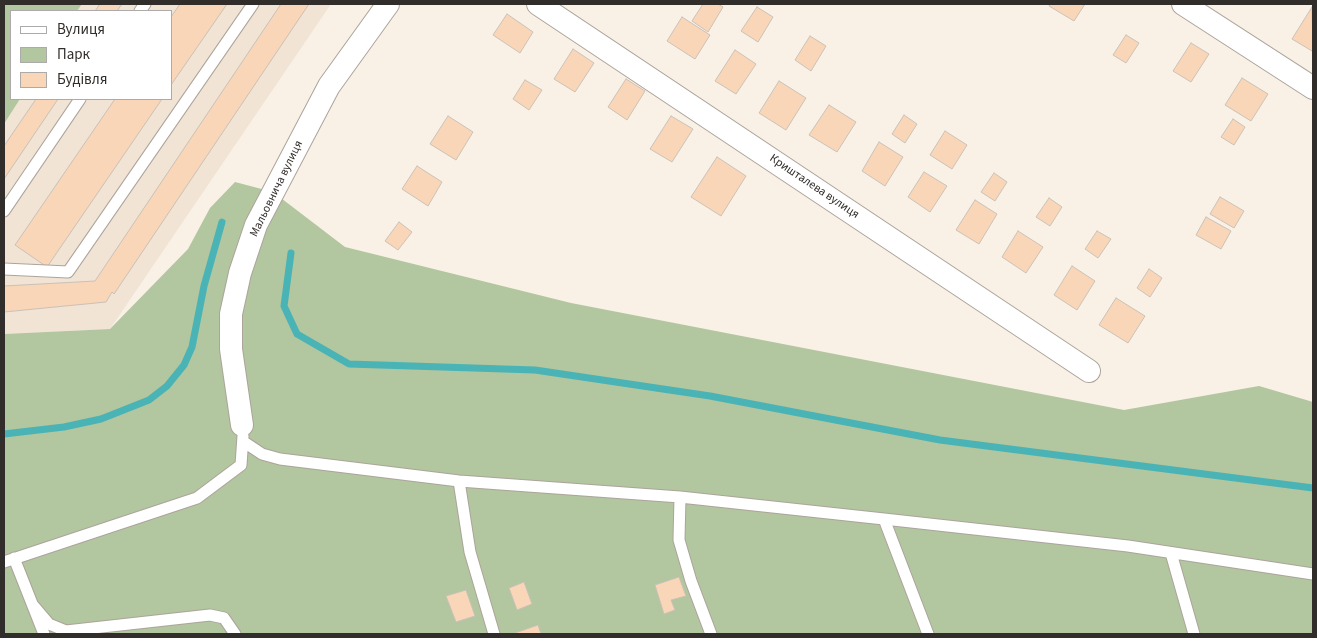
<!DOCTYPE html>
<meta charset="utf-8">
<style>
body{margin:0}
#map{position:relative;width:1317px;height:638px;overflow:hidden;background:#f9f0e6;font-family:"Source Sans 3",sans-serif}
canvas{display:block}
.frame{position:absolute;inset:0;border:5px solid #312d2a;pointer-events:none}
.legend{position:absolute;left:10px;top:10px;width:162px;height:90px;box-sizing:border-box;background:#fff;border:1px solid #adabaa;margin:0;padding:6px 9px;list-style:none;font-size:15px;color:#312d2a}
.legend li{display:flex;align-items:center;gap:10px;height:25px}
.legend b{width:25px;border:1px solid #adabaa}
</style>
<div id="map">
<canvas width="1317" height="638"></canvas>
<div class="frame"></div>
<ul class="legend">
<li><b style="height:6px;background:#fff"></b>Вулиця</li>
<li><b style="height:14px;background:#b2c69f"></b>Парк</li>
<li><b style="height:14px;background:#f9d6b7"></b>Будівля</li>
</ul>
</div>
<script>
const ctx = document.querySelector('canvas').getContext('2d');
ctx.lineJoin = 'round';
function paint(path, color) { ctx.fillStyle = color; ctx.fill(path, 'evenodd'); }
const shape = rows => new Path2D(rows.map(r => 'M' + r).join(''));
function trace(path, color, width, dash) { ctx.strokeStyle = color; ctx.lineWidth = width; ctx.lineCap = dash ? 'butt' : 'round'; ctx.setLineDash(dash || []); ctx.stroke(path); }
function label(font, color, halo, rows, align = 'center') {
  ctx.font = font + ' "Source Sans 3",sans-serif'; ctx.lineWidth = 4; ctx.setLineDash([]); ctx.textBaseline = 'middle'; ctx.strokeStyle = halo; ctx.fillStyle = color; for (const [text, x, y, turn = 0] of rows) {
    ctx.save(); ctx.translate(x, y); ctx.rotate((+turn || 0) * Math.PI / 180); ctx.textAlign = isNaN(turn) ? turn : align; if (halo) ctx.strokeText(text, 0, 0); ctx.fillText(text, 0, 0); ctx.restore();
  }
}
paint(shape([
 [82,4,331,4,110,329,4,334,4,124,20,99,171,99,171,11,77,11]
]), '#f1e4d4');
paint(shape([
 [4,4,82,4,77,11,11,11,11,99,20,99,4,124],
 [235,182,273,192,345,247,571,303,1124,410,1259,386,1313,402,1313,634,4,634,4,334,110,329,188,249,210,208]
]), '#b2c69f');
trace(shape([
 [291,253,284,306,297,334,349,364,535,370,710,396,940,440,1313,488],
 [4,434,64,427,101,419,149,400,167,386,184,365,192,347,204,286,222,222]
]), '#4ab3b5', 7);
const building = shape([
 [100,4,122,4,117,11,95,11,100,4],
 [180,4,227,4,171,85,171,17,180,4],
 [281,4,309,4,114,294,112,292,106,302,4,312,4,286,95,281,281,4],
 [703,4,718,4,723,7,708,32,692,21,703,4],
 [1050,4,1085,4,1074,21,1049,6,1050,4],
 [757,7,773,17,758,42,741,31,757,7],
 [1312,7,1313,49,1312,51,1292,39,1312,7],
 [507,14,533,32,520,53,493,35,507,14],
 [682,17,710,35,695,59,667,41,682,17],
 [1126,35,1139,43,1126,63,1113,55,1126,35],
 [810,36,826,46,811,71,795,60,810,36],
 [1191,43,1209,54,1191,82,1173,71,1191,43],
 [573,49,594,63,575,92,554,79,573,49],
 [735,50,756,64,736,94,715,81,735,50],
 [1242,78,1268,94,1251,121,1225,105,1242,78],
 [626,79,645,91,627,120,608,107,626,79],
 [525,80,542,90,529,110,513,99,525,80],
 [779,81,806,98,786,130,759,113,779,81],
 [36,99,58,99,4,179,4,146,36,99],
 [115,99,162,99,47,267,15,245,115,99],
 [829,105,856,122,837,152,809,135,829,105],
 [904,115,917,124,905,143,892,134,904,115],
 [448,116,473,132,456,160,430,144,448,116],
 [671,116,693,129,672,162,650,149,671,116],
 [1233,119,1245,127,1234,145,1221,137,1233,119],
 [945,131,967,145,952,169,930,155,945,131],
 [879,142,903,157,885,186,862,171,879,142],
 [717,157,746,176,721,216,691,197,717,157],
 [417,166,442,182,428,206,402,189,417,166],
 [924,172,947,186,930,212,908,197,924,172],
 [994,173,1007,182,995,201,981,192,994,173],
 [1220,197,1244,211,1234,228,1210,214,1220,197],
 [1049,198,1062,207,1050,226,1036,217,1049,198],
 [975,200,997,214,979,244,956,230,975,200],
 [1206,217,1231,231,1221,249,1196,235,1206,217],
 [399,222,412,232,398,250,385,241,399,222],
 [1018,231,1043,247,1026,273,1002,257,1018,231],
 [1097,231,1111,239,1098,258,1085,249,1097,231],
 [1072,266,1095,281,1077,310,1054,295,1072,266],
 [1149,269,1162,278,1150,297,1137,288,1149,269],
 [1116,298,1145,316,1128,343,1099,325,1116,298],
 [679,577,686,596,671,600,675,610,664,614,655,585,679,577],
 [524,582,532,604,517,610,509,588,524,582],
 [466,590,475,616,456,622,446,596,466,590],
 [538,625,541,634,515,634,515,633,538,625]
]);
paint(building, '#f9d6b7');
trace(building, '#cac1b8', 1);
const lane = shape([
 [140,11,145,4],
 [4,211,80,99],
 [4,269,68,272,253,4],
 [244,442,262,454,280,459,459,481,680,497,884,519,1128,546,1313,574],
 [459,481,470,552,494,634],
 [680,497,679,540,691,581,711,634],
 [884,519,928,634],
 [1171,553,1194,634],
 [14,558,44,634],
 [4,562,197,498,241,465,243,436],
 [32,604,49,624,66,631,210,615,224,618,235,634]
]);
const street = shape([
 [538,4,1089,371],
 [1183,4,1313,88],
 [242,425,231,349,231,314,240,273,256,225,329,86,388,4]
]);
trace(lane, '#aca49b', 13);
trace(street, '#aca49b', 24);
trace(lane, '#fff', 11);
trace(street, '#fff', 22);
label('12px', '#312d2a', '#fff', [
 ["Кришталева вулиця",814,187,34],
 ["Мальовнича вулиця",277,189,-64]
]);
</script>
